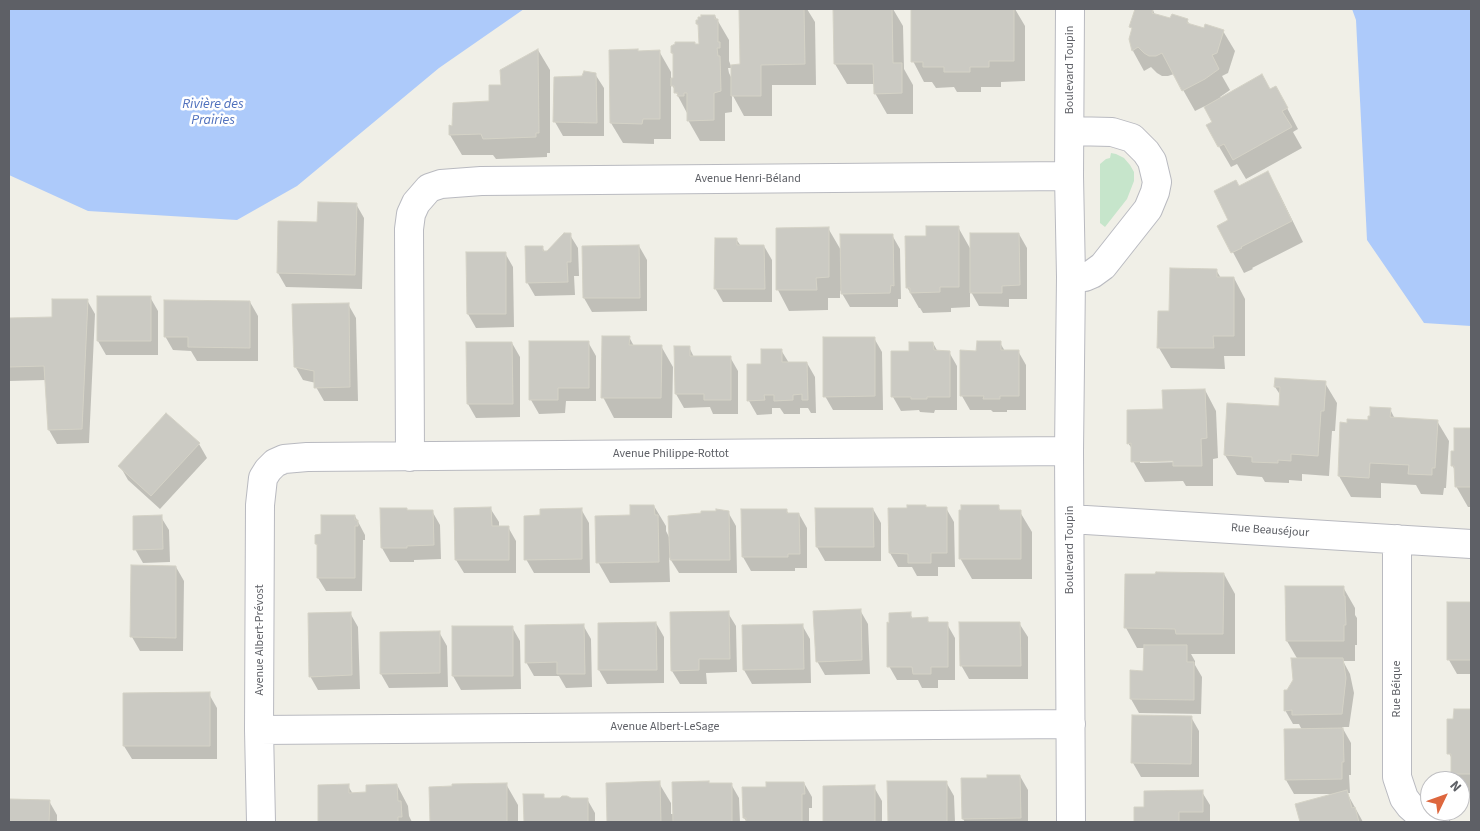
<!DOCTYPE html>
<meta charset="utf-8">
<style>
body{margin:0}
#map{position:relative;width:1480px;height:831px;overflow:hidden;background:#f0efe7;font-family:"Source Sans 3",sans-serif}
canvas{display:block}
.frame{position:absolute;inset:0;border:10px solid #5e6066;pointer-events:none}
.north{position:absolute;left:1420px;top:771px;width:50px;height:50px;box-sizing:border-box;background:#fff;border:1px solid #bfbfc2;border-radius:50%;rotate:48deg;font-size:14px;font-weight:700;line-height:20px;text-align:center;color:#5e6066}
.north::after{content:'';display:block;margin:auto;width:18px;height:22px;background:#de673e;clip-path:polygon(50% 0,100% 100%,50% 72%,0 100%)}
</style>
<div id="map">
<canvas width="1480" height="831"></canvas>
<div class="frame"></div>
<div class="north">N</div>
</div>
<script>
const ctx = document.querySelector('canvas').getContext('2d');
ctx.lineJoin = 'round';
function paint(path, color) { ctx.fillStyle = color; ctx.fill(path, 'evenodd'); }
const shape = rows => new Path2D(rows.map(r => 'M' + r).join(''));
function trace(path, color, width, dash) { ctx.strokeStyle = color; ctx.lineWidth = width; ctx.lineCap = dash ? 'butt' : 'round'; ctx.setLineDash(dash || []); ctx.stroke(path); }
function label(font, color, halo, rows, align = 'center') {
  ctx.font = font + ' "Source Sans 3",sans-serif'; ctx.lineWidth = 5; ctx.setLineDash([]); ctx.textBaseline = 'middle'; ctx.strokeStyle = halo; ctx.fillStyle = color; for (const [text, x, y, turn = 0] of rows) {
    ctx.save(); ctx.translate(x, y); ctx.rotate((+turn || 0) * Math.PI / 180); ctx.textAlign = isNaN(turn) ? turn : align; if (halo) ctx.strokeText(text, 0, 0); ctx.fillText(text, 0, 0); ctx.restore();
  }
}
paint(shape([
 [1111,153,1116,154,1124,158,1130,165,1134,172,1134,181,1127,199,1105,227,1100,223,1100,164,1106,159,1110,158]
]), '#c6e5cb');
paint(shape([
 [9,9,524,9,439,68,297,186,237,220,88,211,9,175],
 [1352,9,1471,9,1471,326,1424,323,1367,240,1356,20]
]), '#adcafa');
paint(shape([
 [740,9,807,9,815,22,816,85,772,85,772,116,744,116,732,94,732,112,725,113,725,141,700,141,688,120,688,113,687,113,671,83,671,139,654,139,654,144,623,143,611,123,659,51,671,72,671,80,675,80,675,57,672,53,672,47,700,45,700,28,697,24,715,16,729,40,729,61,731,66,741,66],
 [728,68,732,68,732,79,729,73],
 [834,9,893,9,903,26,904,69,913,85,913,114,887,114,875,93,875,84,847,84,835,64],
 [912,9,1015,9,1025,26,1025,81,1001,82,1001,87,981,87,981,92,957,92,954,87,936,88,932,82,924,82,913,61],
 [1136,9,1153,10,1155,15,1171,19,1187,20,1190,25,1205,30,1223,31,1235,51,1228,73,1222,76,1230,90,1220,97,1221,99,1270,91,1287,108,1298,129,1293,132,1302,148,1246,179,1237,164,1231,167,1207,126,1213,122,1205,106,1195,111,1174,74,1168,76,1162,76,1157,73,1151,67,1144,71,1133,51,1130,39,1133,30,1131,26],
 [538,50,550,70,550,153,547,153,547,157,496,159,493,155,462,155,450,135,490,102,502,86],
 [595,74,604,88,604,136,563,136,555,122,583,77],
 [1267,173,1279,193,1303,242,1252,268,1253,269,1244,273,1219,226,1230,221,1238,187],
 [356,204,364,218,362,289,286,287,278,273,318,224],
 [958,227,971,250,1019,234,1027,248,1027,299,1009,299,1009,307,979,306,970,290,970,307,951,308,951,312,923,313,920,308,919,308,907,287,927,237],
 [828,228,842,252,892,235,900,249,901,299,898,299,898,307,850,307,840,290,840,298,828,298,828,310,789,311,778,290],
 [570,235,578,248,579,276,574,276,575,295,535,296,527,282,542,247,545,252],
 [736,239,741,246,764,246,772,260,772,302,723,302,715,288],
 [639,246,647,260,647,311,592,312,584,298,583,247],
 [505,253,513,267,514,327,476,328,468,314],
 [1216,270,1221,278,1234,278,1245,299,1245,356,1224,356,1225,369,1171,368,1159,348,1171,313],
 [150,297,158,311,158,355,106,355,98,341],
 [87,300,95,314,89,443,57,444,49,430,46,380,9,381,9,320,53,319],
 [250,302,258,316,258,361,197,361,191,351,173,350,165,336],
 [348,304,356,318,358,401,324,401,316,387,316,383,303,380,295,366],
 [629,337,634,346,661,346,673,367,672,418,614,418,603,397],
 [874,338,882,352,883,410,833,410,825,396],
 [588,342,596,356,596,401,566,401,565,413,539,414,531,400],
 [512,343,520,357,520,417,476,418,468,404],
 [933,343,938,352,949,352,957,366,957,410,935,410,934,413,920,412,919,410,901,411,893,397,910,352],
 [1000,343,1005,351,1018,351,1026,365,1026,410,1007,410,1007,412,993,412,991,410,970,410,962,396,961,352,978,352],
 [689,347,694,357,730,357,738,371,738,414,713,414,710,407,684,408,676,394],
 [781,350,789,363,807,363,815,377,816,413,811,413,808,408,800,408,800,414,784,414,780,408,772,408,772,414,757,415,749,401,762,365],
 [1325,383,1337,403,1335,431,1332,431,1329,476,1302,474,1302,481,1289,480,1289,483,1265,482,1262,477,1237,475,1225,455,1280,408,1281,396,1275,387],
 [1205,390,1216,411,1218,458,1213,459,1213,486,1186,486,1183,481,1145,482,1133,461,1133,450,1128,443,1164,410],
 [1140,460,1179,460,1179,462,1140,463],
 [1390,409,1395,419,1437,421,1449,441,1446,488,1444,488,1443,495,1421,494,1416,485,1381,483,1381,498,1351,497,1339,476,1342,424,1369,421],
 [1456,429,1471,429,1471,507,1468,507,1456,486,1456,472,1452,465,1456,452],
 [199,444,207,458,160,509,128,480,120,466],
 [654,506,666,526,666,531,670,539,728,512,736,526,737,573,679,573,669,557,670,582,610,583,598,562,632,517],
 [998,506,1001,512,1020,512,1032,532,1032,579,972,579,960,558],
 [490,508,499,522,499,527,508,527,516,541,516,573,464,573,456,560],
 [946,508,954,522,955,567,938,567,938,576,917,576,912,567,898,567,890,553],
 [381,509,408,511,432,511,440,525,441,559,414,560,414,562,390,562,382,548],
 [581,509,589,523,590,573,534,573,526,559,542,517],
 [817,509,873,509,881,523,881,561,825,561,817,547],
 [786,510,789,514,799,514,807,528,807,568,795,568,795,571,751,571,743,557],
 [355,516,365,535,365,540,363,540,362,591,326,591,318,578,319,548,316,544,323,536],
 [161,517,169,530,170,562,143,563,135,549],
 [176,567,184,581,183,651,140,651,132,637],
 [1224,574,1235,594,1235,654,1191,654,1195,661,1195,665,1202,677,1201,714,1139,713,1131,699,1132,672,1144,672,1145,648,1137,648,1126,628],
 [1343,587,1355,608,1355,615,1357,618,1357,645,1355,645,1355,661,1343,661,1350,674,1354,693,1349,727,1342,727,1351,743,1351,775,1349,775,1350,793,1347,793,1363,822,1301,822,1296,805,1335,794,1294,794,1286,780,1285,730,1302,730,1299,724,1293,724,1285,710,1288,691,1294,680,1298,660,1287,641,1287,588],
 [1448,603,1471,603,1471,674,1457,674,1449,660],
 [860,610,868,624,870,674,825,675,817,661],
 [350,613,358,627,360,689,318,690,310,676],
 [728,613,736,626,737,672,706,673,707,684,680,684,672,671],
 [910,614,913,619,927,619,930,624,947,624,955,638,955,680,938,680,938,688,922,688,918,680,897,680,889,666],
 [656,623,664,637,664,683,607,684,599,670],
 [1019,623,1028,637,1028,679,969,679,961,665],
 [583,625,591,639,592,687,566,688,559,676,534,676,526,662],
 [802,625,810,639,811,683,752,684,744,670],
 [512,627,520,641,521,689,461,690,453,676,453,628],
 [439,632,447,646,448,687,389,688,381,674],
 [209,694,217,708,217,759,132,759,124,746],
 [1455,710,1471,710,1471,794,1464,794,1460,788,1460,781,1456,781,1452,774,1452,759,1449,753],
 [1191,717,1199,731,1199,777,1141,777,1133,763],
 [1020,776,1028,790,1028,822,965,822,963,819,988,779],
 [889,782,946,782,954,796,955,822,889,822],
 [659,783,671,803,671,814,674,814,709,785,731,784,739,798,740,822,608,822,607,784],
 [804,783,812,797,812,808,809,808,809,822,747,822,744,818,767,788],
 [506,784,518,805,518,822,431,822,431,788],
 [397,785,408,806,409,816,412,822,320,822,319,786,348,786,353,794,368,794],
 [874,787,882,801,882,822,825,822,824,788],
 [1202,792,1210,805,1210,822,1135,822,1135,808,1145,808],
 [525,796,543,796,546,800,587,799,595,813,595,822,525,822],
 [9,801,49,801,57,815,57,822,9,822]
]), '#0003');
const building = shape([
 [739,9,804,9,805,64,761,65,761,96,731,96,731,65,740,64,739,9],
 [833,9,892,9,893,63,902,63,902,93,874,94,873,64,834,64,833,9],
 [911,9,1014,9,1014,61,989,61,989,67,970,67,970,72,944,72,944,67,923,67,923,62,911,62,911,9],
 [1135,9,1153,9,1152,13,1170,18,1172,14,1188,19,1187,23,1204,28,1205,24,1224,30,1217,53,1212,55,1219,69,1205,79,1182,91,1162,53,1156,56,1149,56,1144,53,1138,47,1132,51,1129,39,1132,28,1129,27,1135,9],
 [701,15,715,15,715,19,718,19,718,42,720,42,720,48,717,48,718,56,720,56,721,91,714,93,714,120,687,121,687,93,684,93,684,96,677,96,678,93,674,93,674,86,671,86,671,78,673,78,673,53,671,53,671,46,675,44,675,42,695,42,695,44,699,44,698,24,696,24,696,20,698,20,698,17,701,17,701,15],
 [538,49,539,133,536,133,536,137,483,139,481,134,449,135,449,125,452,126,453,103,489,101,489,85,501,85,500,70,538,49],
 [638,49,638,51,660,50,660,119,643,119,642,124,610,123,609,50,638,49],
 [584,71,596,73,597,123,553,122,554,77,582,76,584,71],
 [1262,74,1270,89,1276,86,1288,108,1282,111,1292,127,1233,160,1224,144,1218,147,1206,125,1212,122,1204,107,1262,74],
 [1268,171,1292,221,1241,247,1242,248,1231,253,1217,226,1228,220,1214,191,1236,180,1239,186,1268,171],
 [318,202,357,203,355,275,277,273,278,221,317,222,318,202],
 [926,226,959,226,959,287,940,287,940,292,910,293,910,288,906,288,905,236,926,236,926,226],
 [829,227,829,277,816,278,817,290,776,290,776,228,829,227],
 [564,233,571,233,571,262,567,262,568,282,526,283,525,246,543,246,543,251,547,251,564,233],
 [970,233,1019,233,1020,285,1002,286,1002,293,970,293,970,233],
 [840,234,893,234,894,286,891,285,890,293,841,294,840,234],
 [715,238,737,238,737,245,764,245,765,289,714,289,715,238],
 [639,245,640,298,583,298,582,246,639,245],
 [466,252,506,252,506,314,467,314,466,252],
 [1170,268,1217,269,1217,277,1234,277,1234,336,1213,336,1214,348,1157,348,1158,311,1169,311,1170,268],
 [97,296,151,296,151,341,97,341,97,296],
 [52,299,88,299,82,429,48,430,44,366,9,367,9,318,52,317,52,299],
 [164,300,250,301,250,348,188,347,188,337,164,337,164,300],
 [349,303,350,387,314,388,314,371,294,367,292,304,349,303],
 [602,336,630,336,629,345,662,345,661,398,601,398,602,336],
 [823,337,875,337,875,396,823,397,823,337],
 [529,341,589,341,589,388,558,388,558,400,529,400,529,341],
 [977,341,1001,341,1001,350,1019,350,1019,396,1000,396,1000,399,983,399,984,396,960,396,960,350,976,351,977,341],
 [466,342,512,342,513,404,467,404,466,342],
 [909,342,933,342,934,350,950,351,950,397,927,397,927,399,911,399,911,397,891,397,891,351,909,351,909,342],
 [674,346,690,346,690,356,731,356,731,400,704,400,704,394,675,394,674,346],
 [761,349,782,349,782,362,807,362,808,400,802,400,802,394,793,395,793,400,774,401,774,395,764,395,765,400,747,401,747,364,761,364,761,349],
 [1275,378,1326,381,1324,411,1321,411,1318,456,1291,454,1291,461,1278,460,1278,463,1252,462,1252,457,1224,455,1227,403,1279,406,1280,387,1274,387,1275,378],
 [1205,389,1207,438,1201,439,1202,466,1173,466,1173,461,1131,462,1131,443,1127,444,1127,410,1163,409,1162,390,1205,389],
 [1370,407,1391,408,1390,417,1438,420,1435,468,1432,468,1432,475,1408,474,1409,465,1370,463,1369,478,1338,476,1340,422,1347,423,1347,419,1368,420,1368,416,1370,416,1370,407],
 [166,413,200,443,151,496,118,466,166,413],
 [1454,428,1471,428,1471,487,1455,487,1454,466,1451,466,1451,451,1454,451,1454,428],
 [630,505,654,505,655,515,658,515,659,562,596,563,595,516,630,515,630,505],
 [907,505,926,505,926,507,947,507,947,553,931,553,931,563,908,563,908,554,889,553,888,508,907,508,907,505],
 [961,505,999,505,999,510,1021,510,1021,559,959,559,959,510,961,510,961,505],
 [491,507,492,526,509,526,509,560,455,560,454,508,491,507],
 [380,508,407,508,407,510,433,510,434,545,407,546,407,548,381,548,380,508],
 [582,508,582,559,524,560,524,516,540,515,540,509,582,508],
 [815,508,873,508,874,547,816,547,815,508],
 [716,509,729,511,730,560,670,560,668,516,701,513,701,511,716,511,716,509],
 [741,509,787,509,787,513,799,513,800,554,788,554,788,557,742,557,741,509],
 [162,515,163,549,133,550,133,516,162,515],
 [321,515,355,515,355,520,358,520,358,526,355,526,355,578,317,578,317,544,315,544,315,535,321,534,321,515],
 [131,565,176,566,176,638,130,637,131,565],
 [1156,572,1224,573,1223,634,1176,634,1175,629,1124,628,1125,574,1155,574,1156,572],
 [1285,586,1344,586,1344,596,1345,596,1346,625,1344,625,1344,641,1286,641,1285,586],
 [1447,602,1471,602,1471,660,1447,660,1447,602],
 [861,609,862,660,816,662,813,611,861,609],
 [729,611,730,659,699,659,699,670,671,671,670,612,729,611],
 [351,612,352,675,309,677,308,613,351,612],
 [911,612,911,618,928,617,928,622,948,622,948,667,931,667,931,674,913,674,912,667,887,667,887,622,889,623,889,613,911,612],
 [656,622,657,670,598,670,598,623,656,622],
 [959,622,1020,622,1021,666,960,666,959,622],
 [584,624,585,674,557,674,557,662,525,663,525,625,584,624],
 [803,624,804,669,743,670,742,625,803,624],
 [452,626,513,626,513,676,452,676,452,626],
 [440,631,440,673,380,674,380,632,440,631],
 [1144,645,1187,645,1187,662,1194,662,1194,700,1130,699,1130,670,1143,671,1144,645],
 [1291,658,1343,658,1346,678,1342,714,1292,715,1292,710,1284,711,1284,690,1287,690,1293,680,1291,658],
 [210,692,210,746,123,746,123,693,210,692],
 [1454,709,1471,709,1471,774,1451,774,1451,754,1447,754,1447,719,1453,719,1454,709],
 [1132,715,1192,716,1191,764,1131,763,1132,715],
 [1343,728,1344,762,1342,762,1342,779,1285,780,1284,729,1343,728],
 [987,775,1020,775,1021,818,962,819,961,778,987,778,987,775],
 [660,781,661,822,607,822,606,783,660,781],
 [709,781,709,783,732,783,732,822,673,822,672,782,709,781],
 [887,781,947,781,947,822,888,822,887,781],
 [766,782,804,782,805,794,802,794,802,822,746,822,746,818,743,818,742,787,766,787,766,782],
 [507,783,507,822,430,822,429,787,452,786,452,784,507,783],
 [349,784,349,793,366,792,366,785,397,784,398,801,401,801,402,817,398,817,398,822,318,822,318,785,349,784],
 [875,785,875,822,823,822,823,786,875,785],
 [1203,790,1203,812,1179,812,1179,822,1134,822,1134,807,1144,807,1144,791,1203,790],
 [1347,790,1352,808,1355,807,1359,822,1300,822,1295,804,1347,790],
 [523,794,544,794,544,798,560,798,562,796,567,796,571,798,588,798,588,822,524,822,523,794],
 [9,799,50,800,49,822,9,822,9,799]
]);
paint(building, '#cbcac3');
trace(building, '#d4d2c6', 1);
const street = shape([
 [1070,9,1069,176,1071,277,1069,451,1071,822],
 [1070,131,1112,132,1132,138,1146,152,1152,161,1157,182,1155,192,1148,209,1103,266,1092,274,1085,277,1071,277],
 [410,457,409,229,411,214,416,203,429,188,441,184,481,181,1069,176],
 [1070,519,1471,544],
 [1397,539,1397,777,1404,798,1410,806,1419,814,1435,822],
 [259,730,1071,724],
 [261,822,259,730,260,505,263,478,268,470,275,463,284,459,307,457,1069,451]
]);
trace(street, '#b9bac0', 30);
trace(street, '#fff', 28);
label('12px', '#5e6066', '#fff', [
 ["Boulevard Toupin",1070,70,-90],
 ["Avenue Henri-Béland",748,179],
 ["Avenue Philippe-Rottot",671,454],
 ["Rue Beauséjour",1270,531,4],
 ["Boulevard Toupin",1070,550,-90],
 ["Avenue Albert-Prévost",260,640,-90],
 ["Rue Béique",1397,689,-90],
 ["Avenue Albert-LeSage",665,727]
]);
label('italic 14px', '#5071bd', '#fff', [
 ["Rivière des",213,105],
 ["Prairies",213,121]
]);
</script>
